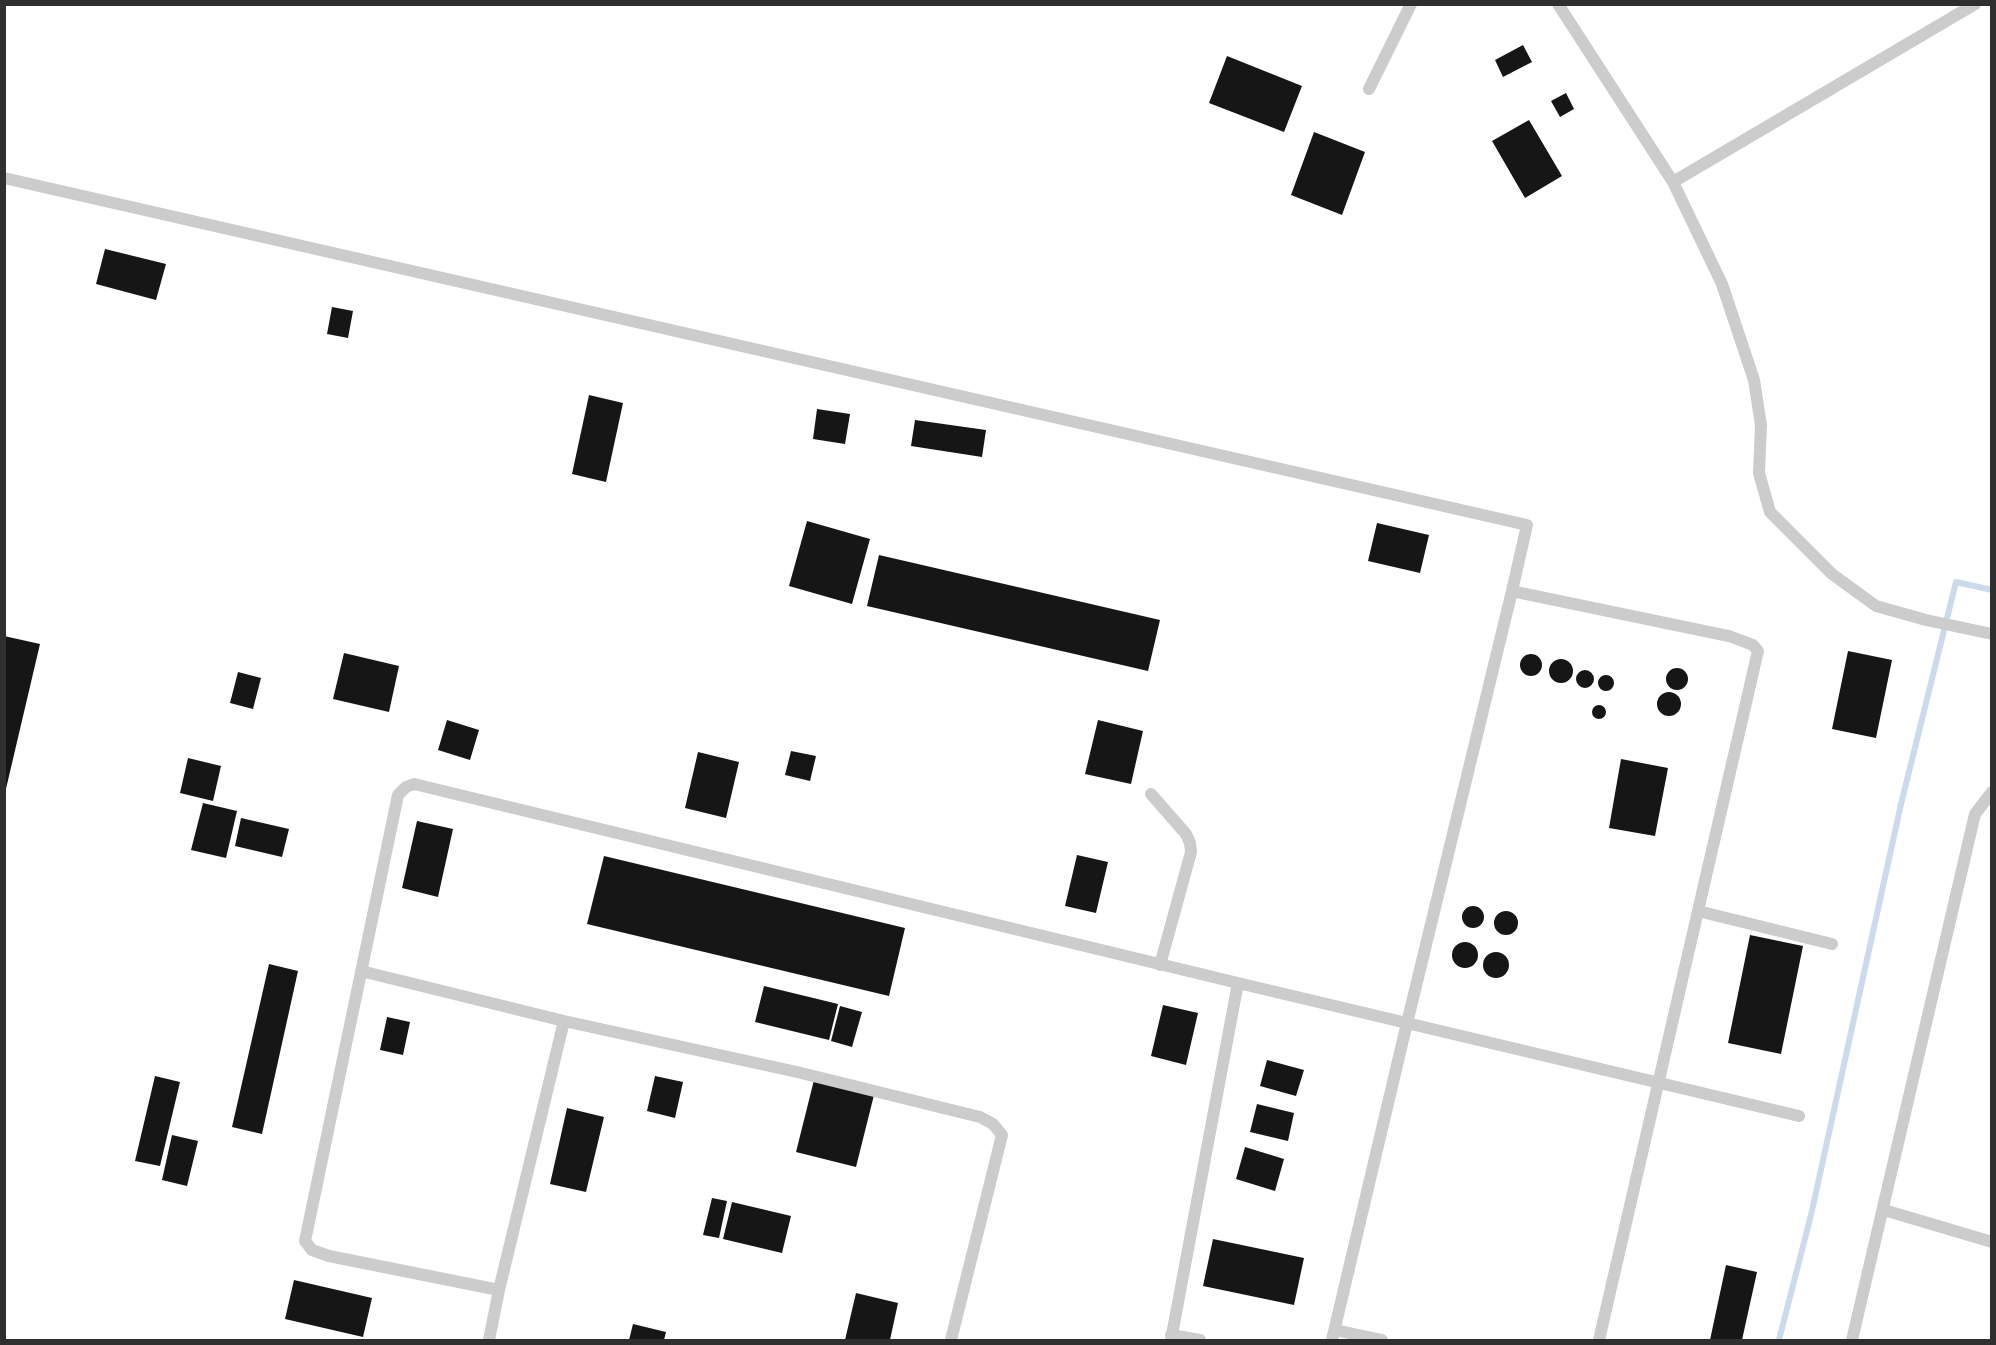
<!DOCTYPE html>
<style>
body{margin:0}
#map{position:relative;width:1996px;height:1345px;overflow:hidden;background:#fff;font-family:Montserrat,sans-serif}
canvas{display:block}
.frame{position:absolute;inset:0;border:6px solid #2f2f2f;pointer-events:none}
</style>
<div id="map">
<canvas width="1996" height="1345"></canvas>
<div class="frame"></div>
</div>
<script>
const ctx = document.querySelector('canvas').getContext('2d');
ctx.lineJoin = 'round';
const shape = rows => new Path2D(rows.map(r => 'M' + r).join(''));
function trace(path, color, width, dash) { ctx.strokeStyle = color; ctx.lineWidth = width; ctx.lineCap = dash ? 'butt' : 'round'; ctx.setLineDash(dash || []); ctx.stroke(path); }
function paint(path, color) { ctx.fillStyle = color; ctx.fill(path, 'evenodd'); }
trace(shape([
 [1779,1340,1811,1215,1901,804,1956,582,1992,590]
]), '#cbdbeb', 6);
paint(shape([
 [1523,45,1532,62,1503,77,1495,60],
 [1227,56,1302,86,1284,132,1209,103],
 [1566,93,1574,109,1560,117,1551,101],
 [1529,120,1562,176,1525,198,1492,141],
 [1314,132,1365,152,1342,215,1291,195],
 [105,249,166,264,156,300,96,284],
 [332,307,353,311,348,338,327,334],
 [589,395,623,403,606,482,572,474],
 [817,409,850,414,845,444,813,439],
 [915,420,986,430,982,457,911,446],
 [807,521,870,539,852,604,789,586],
 [1377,523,1429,535,1420,573,1368,561],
 [879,555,1160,620,1148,671,867,606],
 [4,636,40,644,5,793,4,793],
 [1848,651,1892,660,1876,738,1832,729],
 [344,653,399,666,389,712,333,699],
 '1520 665a11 11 0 1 1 22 0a11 11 0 1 1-22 0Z',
 '1549 671a12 12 0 1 1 24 0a12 12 0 1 1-24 0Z',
 '1666 679a11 11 0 1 1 22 0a11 11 0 1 1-22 0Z',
 '1576 679a9 9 0 1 1 18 0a9 9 0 1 1-18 0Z',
 [238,672,261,678,253,709,230,703],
 '1598 683a8 8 0 1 1 16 0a8 8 0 1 1-16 0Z',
 '1657 704a12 12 0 1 1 24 0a12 12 0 1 1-24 0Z',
 '1592 712a7 7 0 1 1 14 0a7 7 0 1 1-14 0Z',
 [447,720,479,730,470,760,438,750],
 [1098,720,1143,731,1131,784,1085,774],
 [791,751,816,756,810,781,785,775],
 [698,752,739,762,726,818,685,808],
 [188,758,221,766,213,801,180,793],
 [1621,759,1668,768,1655,836,1609,828],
 [203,803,237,811,226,858,191,850],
 [241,818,289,829,282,857,235,846],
 [417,821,453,829,438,897,402,888],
 [1077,855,1108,862,1096,913,1065,906],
 [604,856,905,928,889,996,587,924],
 '1462 917a11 11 0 1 1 22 0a11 11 0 1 1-22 0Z',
 '1494 923a12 12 0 1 1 24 0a12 12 0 1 1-24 0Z',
 [1750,935,1803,946,1781,1054,1728,1043],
 '1452 955a13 13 0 1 1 26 0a13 13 0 1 1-26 0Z',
 '1483 965a13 13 0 1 1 26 0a13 13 0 1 1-26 0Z',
 [269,964,298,971,262,1134,232,1127],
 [764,986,838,1004,829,1040,755,1022],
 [1163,1005,1198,1013,1186,1065,1151,1056],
 [840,1006,862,1012,852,1047,831,1041],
 [387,1017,410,1022,403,1055,380,1050],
 [1267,1060,1304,1070,1296,1096,1260,1086],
 [155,1076,180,1082,160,1166,135,1161],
 [655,1076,683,1082,675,1118,647,1111],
 [814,1080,874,1095,856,1167,796,1152],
 [1257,1104,1294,1113,1288,1141,1250,1132],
 [567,1108,604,1117,586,1192,550,1184],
 [172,1135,198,1141,187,1186,162,1180],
 [1245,1147,1284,1159,1275,1191,1236,1179],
 [712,1198,727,1201,719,1238,703,1235],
 [732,1202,791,1216,782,1253,723,1239],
 [1213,1239,1304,1258,1294,1305,1203,1286],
 [1726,1265,1757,1272,1742,1340,1710,1340],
 [294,1280,372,1298,363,1337,285,1319],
 [856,1293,898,1303,890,1340,845,1340],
 [633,1324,666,1332,664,1340,629,1340]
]), '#161616');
trace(shape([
 [1558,4,1673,182,1975,4],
 [1369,89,1411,4],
 [4,178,1527,525,1512,591],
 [1673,182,1722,284,1754,380,1761,425,1759,473,1770,512,1832,574,1876,606,1926,620,1992,634],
 [1151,794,1186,834,1190,843,1191,852,1160,965],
 [1698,911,1832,944],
 [361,971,564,1021,797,1072,980,1117,993,1124,1002,1135,951,1340],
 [1238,983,1799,1116],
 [1884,1210,1992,1242],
 [499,1290,329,1256,312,1250,305,1241,398,795,406,787,414,784,1238,983,1171,1340],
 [1335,1330,1382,1340],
 [1171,1335,1200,1340],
 [489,1340,499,1290,564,1021],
 [1332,1340,1407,1023,1512,591,1729,636,1753,645,1758,651,1599,1340],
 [1852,1340,1975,814,1992,792]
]), '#ccc', 12);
</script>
